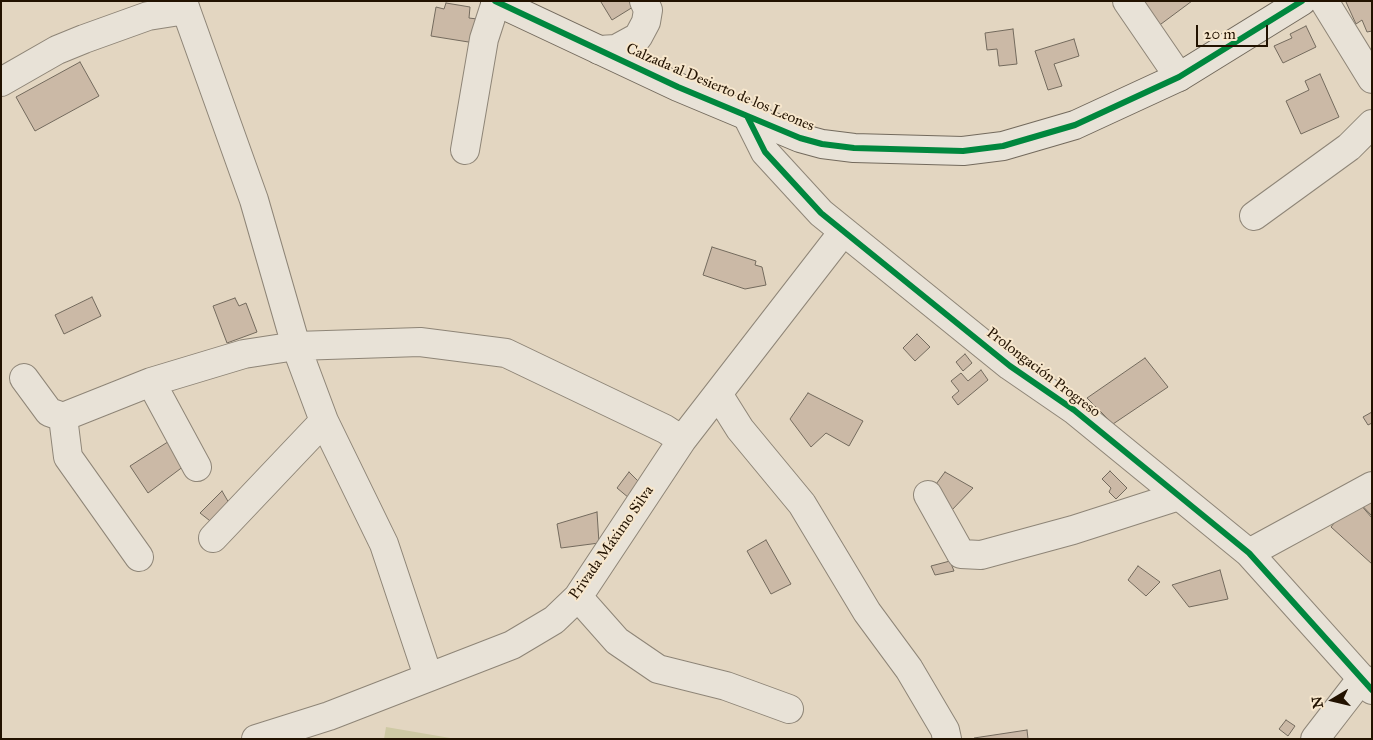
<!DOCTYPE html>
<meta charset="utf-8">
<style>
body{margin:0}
#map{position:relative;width:1373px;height:740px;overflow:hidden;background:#e3d6c1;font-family:"IM FELL Great Primer",serif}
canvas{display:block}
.frame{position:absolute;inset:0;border:2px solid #221200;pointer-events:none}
.north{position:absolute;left:1308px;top:675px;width:50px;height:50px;-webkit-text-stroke:4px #f7e7cd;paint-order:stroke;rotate:261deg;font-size:14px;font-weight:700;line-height:20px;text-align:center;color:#221200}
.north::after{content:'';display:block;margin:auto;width:18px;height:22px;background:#221200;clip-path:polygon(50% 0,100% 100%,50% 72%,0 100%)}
.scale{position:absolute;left:1196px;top:25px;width:72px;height:22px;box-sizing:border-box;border:2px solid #221200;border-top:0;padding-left:6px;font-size:15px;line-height:18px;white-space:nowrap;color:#221200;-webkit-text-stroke:4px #f7e7cd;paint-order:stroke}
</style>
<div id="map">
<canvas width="1373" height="740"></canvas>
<div class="frame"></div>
<div class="north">N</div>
<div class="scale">20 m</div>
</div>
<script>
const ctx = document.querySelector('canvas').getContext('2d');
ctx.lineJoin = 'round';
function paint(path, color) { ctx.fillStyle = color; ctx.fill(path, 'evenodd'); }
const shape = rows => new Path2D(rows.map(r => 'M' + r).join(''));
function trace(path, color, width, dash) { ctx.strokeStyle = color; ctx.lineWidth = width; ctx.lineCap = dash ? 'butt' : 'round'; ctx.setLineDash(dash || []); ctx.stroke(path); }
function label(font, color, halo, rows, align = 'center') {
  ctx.font = font + ' "IM FELL Great Primer",serif'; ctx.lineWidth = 4; ctx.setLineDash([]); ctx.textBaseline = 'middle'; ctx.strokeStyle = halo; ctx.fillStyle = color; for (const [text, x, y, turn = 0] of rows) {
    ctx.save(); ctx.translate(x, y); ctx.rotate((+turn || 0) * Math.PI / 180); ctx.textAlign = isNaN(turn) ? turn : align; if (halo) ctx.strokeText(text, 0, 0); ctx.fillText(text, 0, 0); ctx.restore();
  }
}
paint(shape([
 [386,727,456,739,384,739]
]), '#cec9a4');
const building = shape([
 [602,1,629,1,633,7,612,20,601,2,602,1],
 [1137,1,1192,1,1157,27,1137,1],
 [1348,1,1372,1,1372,31,1367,32,1362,20,1356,24,1346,2,1348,1],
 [446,3,470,7,469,18,485,20,481,44,431,36,436,7,444,9,446,3],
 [1306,26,1316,47,1283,63,1274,46,1292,38,1290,34,1306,26],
 [1013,29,1017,64,999,66,997,49,987,50,985,33,1013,29],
 [1074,39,1079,56,1054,64,1062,86,1048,90,1035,51,1074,39],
 [80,62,99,96,35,131,16,97,80,62],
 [1320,74,1339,117,1301,134,1286,101,1309,90,1305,81,1320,74],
 [712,247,756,261,755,265,762,267,766,285,745,289,703,275,712,247],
 [92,297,101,316,64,334,55,315,92,297],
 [235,298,239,306,246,303,257,332,227,343,213,306,235,298],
 [917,334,930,347,915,361,903,348,917,334],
 [965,354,972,363,963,371,956,362,965,354],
 [1145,358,1168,387,1113,424,1087,398,1145,358],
 [981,370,988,380,958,405,952,397,959,391,951,381,961,373,968,381,981,370],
 [808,393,863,421,849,446,826,433,811,447,790,419,808,393],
 [1372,412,1372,423,1368,425,1363,417,1372,412],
 [174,438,188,463,148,493,130,466,174,438],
 [1110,471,1127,488,1116,499,1109,492,1111,488,1102,479,1110,471],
 [629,472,645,488,635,503,617,488,629,472],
 [945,472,973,488,950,512,928,495,945,472],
 [222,491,233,510,214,524,200,513,222,491],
 [1354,497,1372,502,1372,516,1354,497],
 [1354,497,1372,518,1372,564,1331,527,1354,497],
 [597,512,599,543,561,548,557,524,597,512],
 [766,540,791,584,771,594,747,551,766,540],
 [950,561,954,571,935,575,931,566,950,561],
 [1138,566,1160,582,1146,596,1128,580,1138,566],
 [1220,570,1228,599,1189,607,1172,585,1220,570],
 [1286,720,1295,726,1288,736,1279,729,1286,720],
 [1027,730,1028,739,974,739,974,738,1027,730]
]);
paint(building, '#cbb9a6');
trace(building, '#736a5d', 1);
const street = shape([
 [1127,1,1179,77],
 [1324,1,1372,79],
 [186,10,254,200,296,346,324,421,213,538],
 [599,50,616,49,638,37,646,22,648,10,644,1],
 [1,82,57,50,84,39,148,16,186,10,183,1],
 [747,116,765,152,821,213,1010,366,1074,410,1249,553,1372,690],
 [465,150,484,39,496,2],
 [1254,216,1349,147,1372,124],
 [24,378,49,412,63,417,151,382,244,354,296,346,420,342,506,353,665,429,682,440],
 [151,382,197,467],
 [718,394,740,429,802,504,867,612,909,669,945,730,947,739],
 [63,417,68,457,139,557],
 [324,421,384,544,428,676],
 [928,495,961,554,981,555,1073,530,1179,496],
 [1249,553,1372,486],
 [578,597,617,641,658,669,726,686,789,709],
 [256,739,329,716,512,645,554,620,578,597,682,440,843,232],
 [1315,739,1362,678]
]);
const secondary = shape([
 [495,1,678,87,800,138,822,144,854,148,963,151,1003,146,1075,125,1179,77,1302,1]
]);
trace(street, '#8e8577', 30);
trace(secondary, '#736a5d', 30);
trace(street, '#e8e2d7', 28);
trace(secondary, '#e8e2d7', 28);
trace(shape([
 [495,1,678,87,800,138,822,144,854,148,963,151,1003,146,1075,125,1179,77,1302,1],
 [747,116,765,152,821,213,1010,366,1074,410,1249,553,1372,690]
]), '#00873e', 6);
label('15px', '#221200', '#f7e7cd', [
 ["Calzada al Desierto de los Leones",720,88,23],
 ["Prolongación Progreso",1043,373,37],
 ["Privada Máximo Silva",612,543,-55]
]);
</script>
